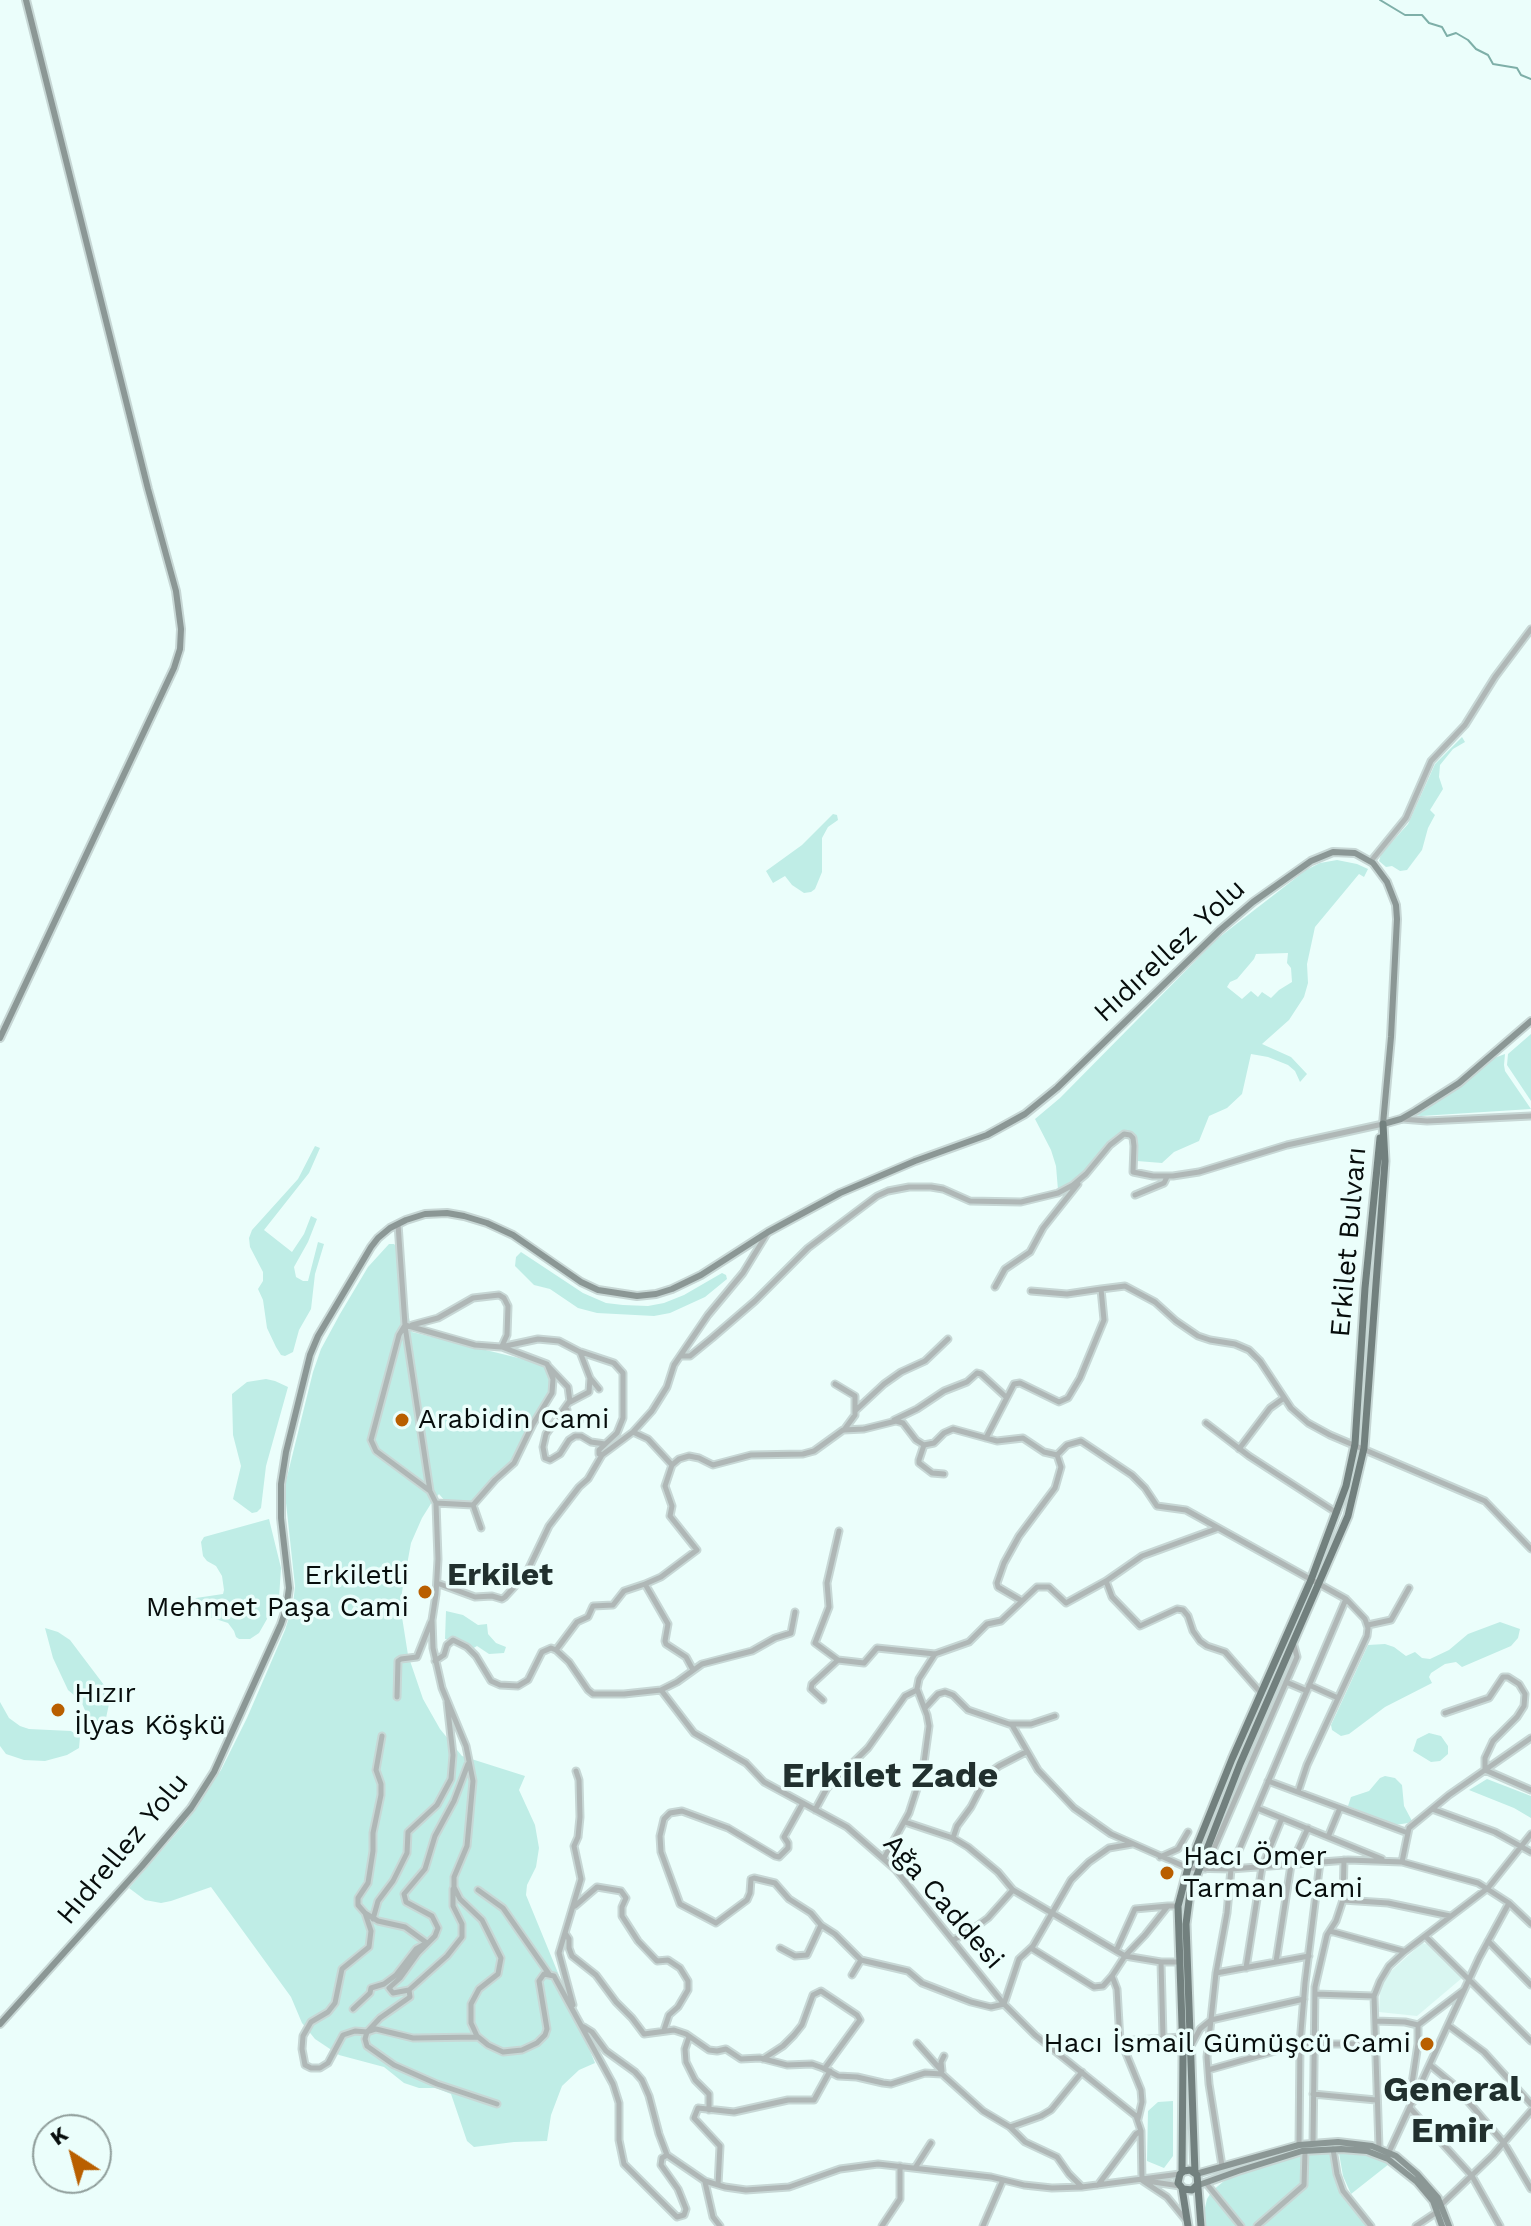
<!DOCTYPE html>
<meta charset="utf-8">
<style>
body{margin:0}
#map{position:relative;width:1531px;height:2226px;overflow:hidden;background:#ebfefb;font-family:"Work Sans",sans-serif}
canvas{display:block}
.north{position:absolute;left:32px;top:2114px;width:80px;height:80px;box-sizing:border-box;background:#ebfefb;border:2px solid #909e9b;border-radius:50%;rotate:324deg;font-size:22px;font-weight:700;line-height:32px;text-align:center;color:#070d0c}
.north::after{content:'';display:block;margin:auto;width:28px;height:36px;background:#b95f00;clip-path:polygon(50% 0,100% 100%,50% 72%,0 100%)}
</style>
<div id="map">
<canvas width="1531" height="2226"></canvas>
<div class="north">K</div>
</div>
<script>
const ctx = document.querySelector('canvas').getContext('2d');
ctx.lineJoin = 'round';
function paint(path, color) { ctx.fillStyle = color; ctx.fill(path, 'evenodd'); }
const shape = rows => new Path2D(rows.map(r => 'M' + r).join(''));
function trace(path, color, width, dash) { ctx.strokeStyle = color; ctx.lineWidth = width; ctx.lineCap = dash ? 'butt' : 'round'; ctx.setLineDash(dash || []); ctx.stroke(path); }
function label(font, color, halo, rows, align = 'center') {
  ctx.font = font + ' "Work Sans",sans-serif'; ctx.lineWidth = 7; ctx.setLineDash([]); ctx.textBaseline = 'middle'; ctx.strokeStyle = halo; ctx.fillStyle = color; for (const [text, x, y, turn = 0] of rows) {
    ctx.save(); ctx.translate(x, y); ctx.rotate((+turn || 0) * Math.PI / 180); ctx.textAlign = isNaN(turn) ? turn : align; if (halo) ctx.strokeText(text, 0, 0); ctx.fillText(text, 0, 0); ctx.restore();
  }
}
paint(shape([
 [1422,1943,1427,1944,1462,1978,1417,2016,1379,2012,1380,1991,1384,1981,1390,1972]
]), '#d9f6f1');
paint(shape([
 [1462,737,1465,742,1453,749,1440,765,1439,777,1443,789,1430,810,1435,815,1428,828,1422,850,1407,870,1400,871,1392,866,1386,867,1379,861,1381,854,1408,824,1435,764],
 [833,814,837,815,838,820,828,827,822,838,822,872,815,889,811,892,804,893,792,885,785,876,773,883,766,871,802,845],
 [1337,860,1357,864,1368,869,1364,877,1359,874,1315,927,1307,964,1308,983,1304,997,1289,1020,1262,1044,1291,1057,1307,1074,1300,1082,1295,1071,1288,1065,1268,1057,1251,1054,1242,1094,1227,1108,1209,1116,1199,1141,1174,1152,1162,1163,1137,1161,1138,1143,1135,1135,1132,1134,1118,1137,1080,1175,1058,1190,1056,1166,1051,1150,1035,1119,1060,1098,1217,939,1306,870,1320,863],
 [1288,953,1287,963,1291,968,1292,982,1279,990,1271,998,1262,992,1258,997,1251,991,1242,999,1227,987,1230,982,1237,979,1254,959,1256,954],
 [1531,1034,1531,1101,1507,1065,1508,1054],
 [1505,1054,1504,1065,1505,1071,1531,1109,1421,1116,1409,1114,1486,1061],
 [315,1146,320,1148,309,1173,264,1230,292,1252,304,1234,311,1216,317,1219,308,1242,294,1267,296,1277,303,1281,308,1281,318,1242,324,1244,315,1274,311,1309,299,1330,293,1352,285,1356,281,1355,276,1347,267,1328,263,1300,258,1289,263,1281,263,1272,250,1247,249,1238,252,1230,298,1179],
 [389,1244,394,1244,397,1247,400,1273,412,1332,539,1363,552,1372,555,1388,516,1460,471,1504,445,1501,439,1494,432,1502,422,1518,411,1543,402,1592,402,1617,408,1655,423,1699,440,1729,462,1756,525,1776,519,1790,535,1825,539,1848,536,1867,527,1885,526,1895,595,2063,579,2070,562,2086,551,2115,547,2141,514,2142,474,2147,467,2141,451,2094,436,2088,419,2088,404,2083,384,2067,339,2055,315,2039,302,2023,291,1997,211,1887,171,1901,161,1903,145,1900,129,1888,187,1821,221,1770,247,1718,285,1630,293,1605,295,1586,286,1503,286,1481,313,1372,321,1349,340,1314,368,1267],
 [521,1252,583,1293,606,1303,623,1305,648,1306,664,1303,684,1295,722,1273,726,1275,727,1279,705,1297,670,1313,654,1316,597,1313,578,1308,550,1289,534,1285,515,1266,516,1257],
 [266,1379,275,1381,288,1387,266,1466,261,1508,257,1512,252,1513,233,1499,241,1466,233,1435,232,1394,247,1382],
 [269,1519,281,1568,279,1598,259,1633,250,1639,239,1639,236,1637,234,1631,228,1623,197,1613,193,1609,192,1603,196,1598,223,1594,224,1590,222,1576,216,1566,207,1561,203,1556,201,1542,204,1537],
 [446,1611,463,1615,478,1625,487,1624,488,1634,496,1643,506,1647,504,1653,489,1654,477,1646,472,1649,462,1641,445,1639],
 [1500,1622,1520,1629,1518,1638,1511,1646,1462,1667,1456,1662,1445,1664,1431,1673,1429,1677,1432,1683,1385,1707,1349,1734,1341,1736,1332,1730,1331,1725,1368,1645,1385,1644,1394,1647,1406,1656,1415,1652,1422,1658,1430,1659,1449,1650,1468,1634],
 [45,1628,58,1632,70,1640,104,1685,109,1704,106,1718,102,1724,95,1726,90,1722,81,1701,68,1690,53,1658],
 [0,1702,9,1718,20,1726,29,1729,71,1731,80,1737,79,1748,67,1755,45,1761,24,1760,6,1754,0,1746],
 [1429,1733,1441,1736,1448,1746,1448,1754,1440,1761,1431,1762,1413,1751,1417,1739],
 [1385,1776,1395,1778,1402,1785,1404,1806,1412,1821,1408,1823,1395,1825,1348,1806,1351,1797,1369,1791,1380,1778],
 [1487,1779,1531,1796,1531,1818,1514,1808,1469,1790],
 [1173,2101,1173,2156,1164,2168,1147,2161,1148,2111,1158,2102],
 [1331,2150,1340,2194,1368,2226,1204,2226,1204,2212,1207,2199,1212,2191,1224,2181,1242,2172,1295,2156],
 [1339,2153,1371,2156,1389,2164,1351,2194,1343,2176]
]), '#bfede6');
trace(shape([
 [1380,0,1405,15,1422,15,1429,23,1442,27,1447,36,1456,33,1468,40,1476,49,1488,55,1493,64,1517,68,1521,75,1531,79]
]), '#7eafa8', 2);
const street = shape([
 [1371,861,1406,818,1431,761,1465,725,1495,677,1531,629],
 [1402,1119,1427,1121,1531,1116],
 [1135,1195,1164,1183,1167,1177],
 [398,1224,405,1325,399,1335,371,1440,376,1451,430,1491,436,1503,438,1559,436,1594,432,1620,433,1648,442,1688,466,1746,473,1781,467,1846,454,1877,454,1887,460,1899,482,1920,501,1958,498,1974,479,1989,471,2004,471,2023,477,2036,488,2045,503,2052,522,2050,537,2043,545,2035,547,2029,539,1981,544,1974,554,1976,613,2084,619,2103,619,2140,624,2164,677,2217,684,2215,686,2209,678,2189,661,2165,662,2158,667,2155,705,2181,725,2187,746,2190,789,2187,840,2169,878,2164,991,2177,1024,2185,1052,2188,1082,2187,1180,2174],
 [995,1287,1005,1269,1030,1252,1043,1228,1078,1184],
 [1031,1291,1067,1294,1101,1289],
 [405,1325,475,1345,501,1347,538,1339,559,1341,580,1352,590,1378,589,1392,570,1402,568,1387,548,1366],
 [412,1325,438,1318,473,1298,499,1295,504,1298,508,1306,507,1335,502,1346],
 [405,1326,430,1491],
 [581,1352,614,1363,623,1373,623,1418,617,1433,599,1450,599,1454,602,1455],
 [681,1356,690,1356,712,1338,755,1301,808,1248,877,1196,888,1191,909,1187,931,1187,943,1189,970,1201,1021,1202,1058,1193,1073,1185,1086,1174,1110,1145,1124,1134,1130,1135,1133,1138,1134,1146,1133,1172,1153,1176,1173,1176,1199,1172,1287,1145,1383,1124],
 [590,1378,599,1389],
 [835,1384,855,1396,855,1415,844,1430],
 [569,1402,546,1434,543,1447,545,1458,550,1460,560,1454,569,1440,575,1436,581,1436,591,1442,605,1444],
 [567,1410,564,1416,566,1420,585,1418],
 [855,1411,884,1384,901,1372,925,1361,948,1339],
 [894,1420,917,1409,944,1391,967,1382,977,1373,981,1374,1006,1397],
 [1206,1423,1249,1456,1337,1513],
 [633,1432,648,1439,672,1465,665,1486,672,1506,670,1516,697,1550,661,1577,645,1584,668,1624,665,1641,666,1644,686,1657,693,1670],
 [986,1438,1014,1384,1020,1383,1059,1402,1068,1398,1080,1378,1104,1320,1101,1289,1125,1286,1155,1302,1176,1321,1198,1336,1210,1340,1235,1344,1249,1350,1260,1361,1291,1408,1308,1423,1330,1435,1485,1501,1531,1549],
 [924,1445,919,1460,919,1463,932,1473,944,1474],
 [1239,1449,1270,1408,1284,1398],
 [1057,1455,1067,1445,1081,1441,1132,1475,1145,1488,1157,1506,1186,1510,1346,1599,1365,1619,1368,1628,1367,1636,1307,1765,1298,1792],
 [672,1465,679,1459,689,1456,699,1458,713,1465,751,1455,803,1454,814,1451,843,1430,864,1429,896,1421,903,1423,916,1440,924,1445,934,1443,944,1433,953,1429,997,1441,1023,1438,1044,1452,1057,1455],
 [436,1503,473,1505,495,1480,514,1463,533,1424,552,1393,553,1379,547,1364,502,1347],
 [473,1505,481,1528],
 [1106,1581,1112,1597,1140,1626,1177,1609,1183,1610,1188,1616,1193,1631,1200,1641,1207,1646,1225,1652,1261,1693],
 [437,1583,475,1597,492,1596,502,1599,505,1597,526,1574,549,1526,579,1487,588,1479,602,1455,633,1432,652,1411,667,1387,674,1365,708,1315,743,1273,768,1232],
 [1022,1601,998,1587,997,1583,1004,1563,1019,1536,1055,1488,1061,1467,1057,1455],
 [1368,1625,1391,1620,1409,1588],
 [556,1650,577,1622,588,1617,593,1606,613,1605,624,1591,645,1584],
 [838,1660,815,1643,829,1607,827,1583,839,1531],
 [435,1661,444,1655,447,1645,453,1640,467,1647,476,1656,491,1681,500,1685,518,1686,528,1680,542,1652,551,1648,556,1650,569,1662,588,1690,593,1694,624,1694,661,1690,677,1682,702,1664,752,1651,775,1638,791,1633,795,1612],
 [1286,1682,1307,1691],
 [1309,1685,1338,1698],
 [661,1690,694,1733,746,1763,764,1782,847,1827,895,1869,1004,2004,1035,2035,1136,2116,1141,2131,1142,2180],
 [397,1697,398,1661,401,1659,417,1657,431,1622],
 [823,1700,811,1689,812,1684,838,1660,864,1663,877,1648,935,1654,969,1642,987,1624,1001,1621,1037,1587,1049,1587,1066,1603,1106,1581,1142,1556,1216,1529],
 [925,1708,938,1694,945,1692,953,1695,968,1710,1012,1725,1038,1770,1074,1808,1111,1834,1188,1868,1231,1869,1348,1860,1402,1862,1478,1883,1509,1903,1531,1924],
 [1445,1713,1489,1698,1503,1677,1508,1677,1519,1684,1525,1694,1524,1706,1517,1717,1493,1741,1485,1758,1485,1770,1531,1790],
 [1010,1724,1031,1724,1055,1716],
 [382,1736,376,1770,381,1784,381,1795,373,1833,373,1851,368,1883,358,1898,358,1905,365,1913,378,1921,405,1927,427,1943],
 [1268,1781,1408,1833],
 [803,1803,784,1837,788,1843,788,1848,779,1857,775,1856,728,1828,682,1811,670,1813,664,1819,660,1836,661,1852,680,1904,716,1923,747,1900,750,1893,751,1879,754,1878,775,1883,789,1899,811,1913,821,1925],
 [1257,1808,1382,1859],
 [1432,1809,1495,1832,1531,1852],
 [815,1810,827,1788,868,1748,905,1696,917,1690],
 [905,1822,953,1838,968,1847,998,1872,1013,1890],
 [1328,1837,1340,1808],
 [953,1838,957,1826,971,1807,988,1774,999,1766,1026,1752],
 [1160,1857,1178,1849,1188,1832],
 [884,1858,909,1813,923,1770,929,1726,927,1715,917,1689,919,1679,935,1654],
 [1402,1862,1409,1828,1449,1795,1531,1738],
 [1205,1869,1297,1657,1293,1642],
 [478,1890,503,1908,549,1974],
 [1343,1900,1388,1903,1450,1916],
 [575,1906,597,1887,621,1891,626,1898,622,1907,622,1916,638,1941,657,1961,668,1960,680,1968,688,1981,688,1990,678,2007,669,2015,664,2030],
 [1178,1906,1168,1906,1145,1935,1125,1956,1112,1976,1117,1989,1120,2041,1182,2037],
 [365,1913,371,1931,369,1947,342,1969,335,2003,328,2012,311,2022,303,2036,302,2049,305,2065,311,2068,320,2068,328,2063,343,2035,355,2031,367,2032,380,2018,410,1997,409,1990,393,1993,389,1988,400,1978,418,1953,435,1936,438,1928,432,1916,406,1902,404,1894,425,1869,435,1836,454,1801,468,1764],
 [373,1919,378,1901,393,1881,407,1853,408,1832,437,1805,451,1779,453,1755,447,1702],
 [1330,1931,1403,1951],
 [565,1933,569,1939,569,1948,572,1956,596,1975,616,2002,632,2018,644,2034,674,2030,686,2034,709,2050,717,2051,726,2049,741,2059,760,2058,787,2065,812,2064,823,2068,838,2076,857,2077,883,2083,891,2084,925,2073,942,2074,983,2111,1010,2127,1025,2142,1057,2157,1069,2174,1082,2187],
 [1425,1936,1531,2041],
 [953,1940,969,1932,988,1918,1013,1890,1125,1956,1161,1962,1179,1962],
 [1488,1941,1531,1985],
 [780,1948,795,1956,807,1955,821,1925,835,1934,861,1960,908,1971,922,1983,971,2002,991,2007,1004,2004,1019,1959,1033,1946,1071,1880,1089,1862,1109,1848,1132,1844],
 [1031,1948,1094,1987,1103,1986,1112,1976],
 [1116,1951,1135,1909,1168,1906],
 [1161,1962,1163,2037],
 [1276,1962,1291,1865,1308,1828],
 [1246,1968,1262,1867,1282,1818],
 [1216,1973,1309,1956],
 [852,1975,861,1960],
 [409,1990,447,1956,462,1937,462,1924,453,1906,453,1889],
 [1315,1994,1374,1996],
 [573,2005,559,1953,581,1879,574,1846,578,1837,580,1817,579,1780,576,1771],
 [353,2009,370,1993,371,1988,384,1984,396,1975,416,1949,423,1945],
 [1375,2021,1405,2022,1418,2025,1418,2044,1411,2090,1413,2102],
 [1418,2025,1464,1990],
 [1449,2026,1484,2052,1531,2104],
 [584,2027,592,2032,606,2051,635,2072,642,2080,649,2096,659,2134,667,2155],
 [478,2037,413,2038,376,2029,367,2032,365,2039,367,2046,394,2065,437,2084,497,2104],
 [689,2037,685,2049,686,2062,695,2080,709,2094,709,2110],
 [1121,2041,1141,2090,1142,2102,1138,2119],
 [917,2043,941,2070],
 [1192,2044,1200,2029,1211,2020,1304,1999],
 [763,2059,783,2046,794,2035,802,2025,813,1995,821,1991,857,2015,860,2020,825,2068],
 [1430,2065,1453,2084,1504,2143,1531,2189],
 [1208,2070,1300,2044,1375,2044],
 [942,2071,941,2062,944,2056],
 [1313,2094,1376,2100],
 [1410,2108,1472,2176,1500,2226],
 [1010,2127,1041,2116,1051,2110,1082,2072],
 [1313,2143,1315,1987,1327,1935,1336,1921,1343,1900,1344,1860],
 [1299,2145,1300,2044,1305,1983,1320,1862],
 [1379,2148,1374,1996,1380,1981,1389,1966,1404,1952,1488,1888,1531,1834],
 [1333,2149,1337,2174,1343,2191,1371,2226],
 [1389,2152,1479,1958,1509,1903],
 [1222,2166,1209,2084,1207,2057,1216,1973,1227,1913,1231,1869,1346,1599],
 [915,2168,931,2143],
 [1143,2181,1167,2197,1185,2219],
 [1147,2181,1180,2186],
 [705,2182,713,2217,720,2226],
 [1206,2183,1241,2226],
 [718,2185,720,2146,694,2118,698,2108,734,2112,788,2100,814,2100,830,2071],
 [1098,2185,1136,2134,1141,2131],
 [1442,2204,1493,2155,1531,2111],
 [882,2226,900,2199,900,2166],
 [983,2226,1003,2180],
 [1257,2226,1304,2185,1305,2151],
 [1416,2226,1437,2212]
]);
const secondary = shape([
 [0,1038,174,668,180,649,181,629,176,591,148,489,26,0],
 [0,2024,142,1866,191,1808,214,1772,281,1624,286,1609,289,1588,281,1518,281,1484,286,1452,310,1355,318,1336,371,1247,378,1238,390,1228,406,1220,425,1214,447,1213,464,1216,487,1223,513,1235,581,1282,598,1290,637,1296,656,1294,672,1289,701,1275,768,1232,840,1193,915,1161,987,1135,1025,1114,1057,1088,1220,930,1253,902,1311,861,1333,852,1355,853,1373,863,1387,882,1396,905,1397,919,1391,1037,1383,1124,1401,1119,1415,1111,1459,1083,1531,1021],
 [1196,2174,1299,2145,1338,2142,1372,2146,1396,2156,1417,2174,1438,2198,1449,2226],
 [1196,2186,1238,2171,1302,2151,1341,2149,1367,2151,1388,2159,1417,2182,1433,2201,1442,2226]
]);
const primary = shape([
 [1182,2172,1183,2055,1178,1906,1188,1868,1232,1759,1311,1580,1346,1486,1355,1444,1365,1288,1380,1138],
 [1195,2173,1186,1924,1190,1893,1240,1764,1348,1516,1364,1448,1385,1161,1383,1124],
 [1196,2186,1192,2190,1183,2189,1178,2183,1180,2174,1184,2171,1190,2170,1197,2175,1201,2226],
 [1182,2188,1188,2226]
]);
trace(street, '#c7d7d5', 9);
trace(secondary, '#c7d7d5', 10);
trace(primary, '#c7d7d5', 11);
trace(street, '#afb7b6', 5);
trace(secondary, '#8b9795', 6);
trace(primary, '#72807e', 7);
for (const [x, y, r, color] of [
 [402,1420,8,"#b95f00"],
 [425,1592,8,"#b95f00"],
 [58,1710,8,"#b95f00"],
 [1167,1873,8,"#b95f00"],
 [1427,2044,8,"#b95f00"]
]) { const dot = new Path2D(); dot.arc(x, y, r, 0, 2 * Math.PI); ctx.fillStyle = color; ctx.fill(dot); trace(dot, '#ebfefb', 3); }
label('28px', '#070d0c', '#ebfefb', [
 ["Hıdırellez Yolu",1170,951,-43],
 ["Erkilet Bulvarı",1349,1242,-85],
 ["Hıdrellez Yolu",123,1849,-50],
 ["Ağa Caddesi",943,1902,49]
]);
label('28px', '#070d0c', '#ebfefb', [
 ["Arabidin Cami",418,1420],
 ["Erkiletli",409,1576,"right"],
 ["Mehmet Paşa Cami",409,1608,"right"],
 ["Hızır",74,1694],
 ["İlyas Köşkü",74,1726],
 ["Hacı Ömer",1183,1857],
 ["Tarman Cami",1183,1889],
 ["Hacı İsmail Gümüşcü Cami",1411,2044,"right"]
], 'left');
label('bold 32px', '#21302e', '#ebfefb', [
 ["Erkilet",500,1576]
]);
label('bold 36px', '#21302e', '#ebfefb', [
 ["Erkilet Zade",890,1776],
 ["General",1452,2090],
 ["Emir",1452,2131]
]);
</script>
